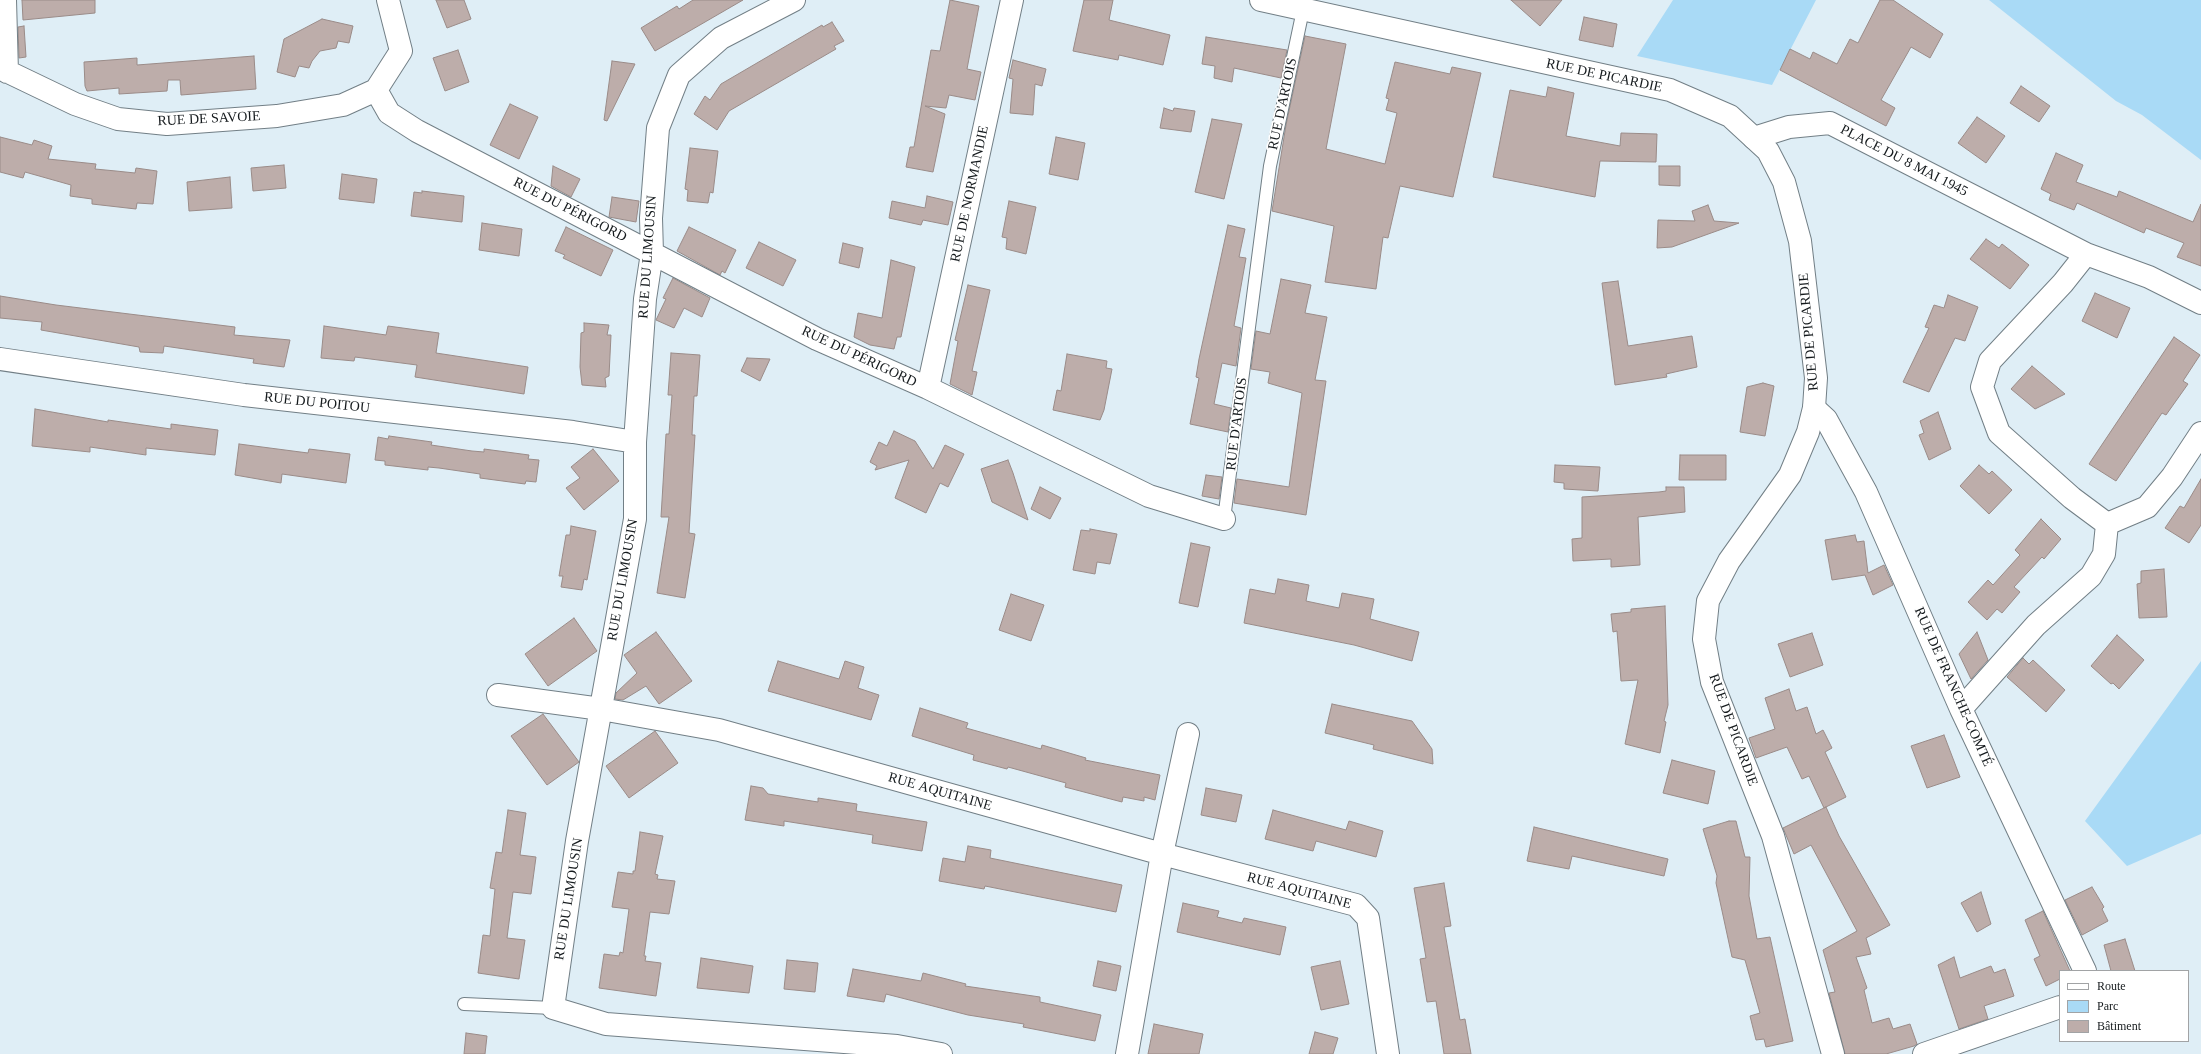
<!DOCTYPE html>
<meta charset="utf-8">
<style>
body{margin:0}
#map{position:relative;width:2201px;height:1054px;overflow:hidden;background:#dfeef6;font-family:"Times New Roman",serif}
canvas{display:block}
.legend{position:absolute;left:2059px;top:970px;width:130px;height:72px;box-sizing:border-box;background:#fff;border:1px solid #a1a3a5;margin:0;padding:5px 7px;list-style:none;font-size:12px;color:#151a1d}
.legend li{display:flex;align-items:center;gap:8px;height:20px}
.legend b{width:20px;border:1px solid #a1a3a5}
</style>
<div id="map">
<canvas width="2201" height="1054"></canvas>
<ul class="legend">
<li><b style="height:5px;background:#fff"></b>Route</li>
<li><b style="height:11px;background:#a9daf6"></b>Parc</li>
<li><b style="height:11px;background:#bdadaa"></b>Bâtiment</li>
</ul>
</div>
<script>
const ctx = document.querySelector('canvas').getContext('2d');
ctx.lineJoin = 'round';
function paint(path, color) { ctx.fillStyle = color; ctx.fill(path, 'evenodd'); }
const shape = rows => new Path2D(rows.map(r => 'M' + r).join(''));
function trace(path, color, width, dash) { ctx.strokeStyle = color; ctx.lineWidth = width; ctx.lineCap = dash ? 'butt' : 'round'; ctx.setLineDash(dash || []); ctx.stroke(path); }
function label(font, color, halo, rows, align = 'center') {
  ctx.font = font + ' "Times New Roman",serif'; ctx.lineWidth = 3.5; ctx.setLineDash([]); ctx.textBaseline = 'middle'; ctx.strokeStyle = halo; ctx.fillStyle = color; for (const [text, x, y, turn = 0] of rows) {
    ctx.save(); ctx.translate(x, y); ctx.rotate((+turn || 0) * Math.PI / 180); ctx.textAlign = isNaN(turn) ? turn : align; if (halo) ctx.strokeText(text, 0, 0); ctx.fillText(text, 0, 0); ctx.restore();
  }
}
paint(shape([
 [1673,0,1816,0,1772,85,1637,56],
 [1989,0,2201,0,2201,160,2142,115,2116,101],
 [2201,661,2201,834,2127,866,2085,821]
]), '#a9daf6');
const building = shape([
 [22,0,95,0,95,13,23,20,22,0],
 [436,0,464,0,471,19,447,28,436,0],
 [693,0,743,0,655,51,641,28,677,6,679,9,693,0],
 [950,0,979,6,967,69,981,72,975,100,949,95,946,108,925,106,945,114,933,172,906,167,910,147,914,147,931,50,940,51,950,0],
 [1084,0,1113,0,1109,20,1170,35,1163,65,1119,55,1118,60,1073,51,1084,0],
 [1511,0,1562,0,1540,26,1511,0],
 [1880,0,1893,0,1943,34,1930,58,1911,47,1881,100,1895,108,1886,126,1780,70,1790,49,1810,59,1813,52,1837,64,1850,39,1858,43,1880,0],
 [1584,17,1617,24,1613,47,1579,40,1584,17],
 [322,19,353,26,349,43,338,41,336,48,320,51,312,61,309,68,299,66,295,77,277,72,284,39,322,19],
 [832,22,844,41,834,46,836,49,729,111,717,130,694,114,705,96,710,100,721,84,822,25,823,27,832,22],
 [24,26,26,57,19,58,18,27,24,26],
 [1305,36,1346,44,1326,149,1385,164,1397,113,1386,110,1389,99,1386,98,1395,62,1450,74,1452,67,1481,73,1453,197,1400,186,1388,238,1383,237,1376,289,1325,282,1334,226,1272,211,1286,125,1305,36],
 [1206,37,1287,50,1281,78,1234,68,1232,82,1214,78,1215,66,1202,64,1206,37],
 [458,50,469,82,445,91,433,58,458,50],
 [254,56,256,89,181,95,180,80,168,80,167,91,119,94,119,88,87,91,85,86,84,62,137,58,137,65,254,56],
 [1013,60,1046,69,1042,86,1035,84,1033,115,1010,113,1013,79,1009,78,1013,60],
 [612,61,635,64,607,121,604,120,612,61],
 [2021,86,2050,106,2039,122,2010,103,2021,86],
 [1548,87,1574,93,1566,136,1620,146,1621,133,1657,134,1656,162,1600,161,1595,197,1493,177,1510,90,1546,97,1548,87],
 [510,104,538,117,519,159,490,145,510,104],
 [1164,108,1173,111,1174,108,1195,111,1191,132,1160,128,1164,108],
 [1977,117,2005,136,1986,163,1958,143,1977,117],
 [1212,119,1242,124,1224,199,1195,192,1212,119],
 [0,137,32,145,34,140,52,146,48,159,96,164,95,169,116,171,135,173,136,168,157,171,153,204,137,203,136,209,92,204,92,199,70,196,71,185,25,172,23,178,0,172,0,137],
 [1056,137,1085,143,1078,180,1049,174,1056,137],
 [690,148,718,151,713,193,710,192,708,203,687,201,688,190,685,189,690,148],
 [2056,153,2083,165,2076,182,2117,197,2119,191,2193,222,2201,204,2201,266,2177,257,2184,243,2146,228,2144,233,2077,203,2074,210,2049,200,2051,194,2041,189,2056,153],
 [284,165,286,188,253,191,251,168,284,165],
 [553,166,580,179,571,197,551,186,553,166],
 [1659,166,1680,166,1680,186,1659,185,1659,166],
 [342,174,377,179,374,203,339,199,342,174],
 [230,177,232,208,189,211,187,182,230,177],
 [422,191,464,196,462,222,411,216,414,192,422,193,422,191],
 [927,196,953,202,948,225,923,220,921,225,889,218,892,201,925,208,927,196],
 [612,197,639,201,636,222,609,217,612,197],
 [1009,201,1036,207,1026,254,1006,249,1007,238,1002,237,1009,201],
 [1708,205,1714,221,1739,223,1672,247,1657,248,1658,220,1695,221,1692,211,1708,205],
 [482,223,522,229,519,256,479,250,482,223],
 [1228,225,1245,229,1239,257,1246,258,1234,326,1241,328,1236,366,1222,363,1214,404,1231,408,1228,432,1190,424,1199,378,1196,377,1199,359,1228,225],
 [566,227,613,250,601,276,563,258,565,255,555,251,566,227],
 [689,227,736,250,725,273,722,271,720,275,677,251,689,227],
 [1986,239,1999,248,2002,244,2029,265,2010,289,1970,259,1986,239],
 [759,242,796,260,783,286,746,268,759,242],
 [843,243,863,248,859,268,839,263,843,243],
 [891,260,915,267,901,337,897,337,894,349,870,345,854,337,858,313,882,318,891,260],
 [673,278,710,298,702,317,684,308,674,328,656,320,666,299,663,298,673,278],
 [1281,279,1311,285,1305,313,1327,317,1315,380,1326,381,1306,515,1234,503,1237,479,1289,487,1302,393,1268,383,1270,372,1251,369,1256,331,1270,334,1281,279],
 [1618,281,1628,346,1692,336,1697,367,1666,374,1667,377,1615,385,1602,283,1618,281],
 [968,285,990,290,972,371,977,372,972,395,950,384,958,341,955,340,968,285],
 [2095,293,2130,308,2117,338,2082,321,2095,293],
 [1948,295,1978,307,1965,341,1955,338,1929,392,1903,382,1929,328,1925,327,1934,305,1944,308,1948,295],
 [0,296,56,305,235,327,234,335,290,340,284,367,253,363,254,359,164,346,163,353,140,352,139,347,41,330,42,322,0,318,0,296],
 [584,323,609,325,607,335,611,335,609,376,605,378,606,387,582,385,580,367,581,333,584,332,584,323],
 [324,326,386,335,388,326,439,333,436,353,528,367,524,394,415,377,417,365,355,357,354,361,321,358,324,326],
 [2174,337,2200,355,2183,381,2188,384,2166,415,2162,413,2116,481,2089,464,2174,337],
 [671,353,700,355,697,396,694,396,692,435,695,435,689,533,695,534,685,598,657,593,669,517,661,517,666,434,669,434,672,395,668,395,671,353],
 [1067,354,1107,361,1106,368,1112,369,1104,410,1100,420,1053,410,1057,390,1061,391,1067,354],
 [747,358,770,359,760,381,741,371,747,358],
 [2032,366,2065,394,2035,409,2011,389,2032,366],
 [1763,383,1774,386,1765,436,1740,432,1747,387,1763,383],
 [35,409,108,422,108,420,171,429,171,424,218,430,215,455,146,448,146,455,90,447,90,452,32,446,35,409],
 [1938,412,1951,449,1929,460,1919,435,1924,433,1920,421,1938,412],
 [894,431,915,441,933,469,945,445,964,454,948,487,940,483,926,513,895,498,909,460,875,470,877,466,870,462,879,442,887,446,894,431],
 [389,436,432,442,431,445,472,451,484,452,484,449,529,455,528,459,539,460,536,482,526,481,525,484,480,478,480,474,439,468,428,467,428,470,385,465,385,461,375,460,378,437,388,439,389,436],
 [239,444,308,453,309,449,350,454,346,483,282,474,281,483,235,475,239,444],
 [593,449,619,481,584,510,566,488,580,478,571,467,593,449],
 [1680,455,1726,455,1726,480,1679,480,1680,455],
 [1008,460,1013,473,1028,520,992,502,981,469,1008,460],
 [1555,465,1600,467,1598,491,1564,489,1564,483,1554,482,1555,465],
 [1979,465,1989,474,1992,471,2012,490,1989,514,1960,486,1979,465],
 [1206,475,1222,477,1219,499,1202,496,1206,475],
 [2201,479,2201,525,2189,543,2165,528,2180,506,2184,508,2201,479],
 [1040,487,1061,498,1050,519,1031,509,1040,487],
 [1666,487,1684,487,1685,512,1638,517,1640,565,1611,567,1611,559,1573,561,1572,539,1582,538,1582,497,1659,492,1666,491,1666,487],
 [2041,519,2061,539,2044,559,2042,557,2014,587,2020,592,2002,613,1997,609,1987,620,1968,602,1988,580,1993,585,2020,555,2015,550,2041,519],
 [571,526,596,531,587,580,584,579,582,590,561,587,563,576,559,576,566,535,570,535,571,526],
 [1090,529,1117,534,1110,564,1097,562,1095,574,1073,570,1081,530,1090,531,1090,529],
 [1855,535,1857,542,1864,541,1868,573,1884,565,1893,585,1873,595,1865,575,1832,580,1825,540,1855,535],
 [1191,543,1210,547,1198,607,1179,603,1191,543],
 [2164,569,2167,617,2139,618,2137,584,2141,583,2141,571,2164,569],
 [1278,579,1309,585,1306,601,1339,608,1342,593,1374,599,1370,619,1419,632,1412,661,1354,645,1244,623,1250,589,1275,594,1278,579],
 [1011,594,1044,605,1031,641,999,630,1011,594],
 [1665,606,1668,705,1664,721,1666,722,1660,753,1625,744,1638,680,1621,681,1617,631,1613,632,1611,614,1631,612,1631,609,1665,606],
 [574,618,597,651,548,686,525,654,574,618],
 [656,632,692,681,659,704,646,686,623,700,615,699,616,693,637,673,624,655,656,632],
 [1977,632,1988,660,1971,679,1959,654,1977,632],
 [1812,633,1823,665,1790,677,1778,644,1812,633],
 [2117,635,2144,660,2119,689,2113,683,2111,684,2091,666,2117,635],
 [2023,658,2029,664,2033,660,2065,690,2046,712,2007,677,2023,658],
 [778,661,839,679,845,661,864,667,858,688,879,695,871,720,768,691,778,661],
 [1789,689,1796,711,1807,707,1816,734,1823,730,1832,748,1825,752,1846,797,1824,808,1809,776,1802,779,1787,747,1756,758,1749,738,1775,729,1765,698,1789,689],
 [1332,704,1412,721,1432,749,1433,764,1373,749,1374,745,1325,733,1332,704],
 [920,708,968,723,966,728,1041,749,1042,745,1086,758,1085,760,1160,775,1155,800,1144,797,1144,801,1123,797,1122,802,1065,787,1066,783,1008,767,1007,769,973,760,974,755,912,736,920,708],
 [543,714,579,762,547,785,511,736,543,714],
 [655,731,678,763,629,798,606,766,655,731],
 [1944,735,1960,777,1927,788,1911,746,1944,735],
 [1672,760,1715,771,1708,804,1663,793,1672,760],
 [751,786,763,788,768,794,818,802,818,798,857,804,856,811,927,822,922,851,872,843,873,835,784,821,784,826,745,820,751,786],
 [1206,788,1242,795,1236,822,1201,815,1206,788],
 [1826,807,1839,836,1890,925,1866,938,1871,954,1856,957,1867,988,1864,990,1872,1023,1889,1018,1893,1029,1910,1024,1917,1044,1914,1046,1886,1054,1845,1054,1829,993,1835,992,1823,950,1857,931,1811,845,1794,854,1783,828,1826,807],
 [508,810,526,813,520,855,536,857,531,894,513,892,507,938,525,940,519,979,478,973,483,935,490,936,495,889,490,888,496,852,502,853,508,810],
 [1273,810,1346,830,1349,821,1383,831,1376,857,1316,841,1313,851,1265,839,1273,810],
 [1729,821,1736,821,1745,857,1750,857,1749,896,1757,939,1770,937,1793,1041,1766,1047,1764,1039,1756,1040,1750,1016,1760,1013,1745,960,1732,957,1716,883,1717,876,1703,829,1729,821],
 [1534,827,1668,859,1664,876,1572,856,1569,869,1527,861,1534,827],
 [640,832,663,836,655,874,658,875,657,879,675,881,669,914,650,912,644,956,646,956,645,961,661,963,656,996,599,988,604,954,619,956,620,952,623,953,629,909,612,907,618,872,633,874,633,871,635,871,640,832],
 [968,846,991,850,990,858,1122,885,1116,912,985,886,984,889,939,881,943,858,965,862,968,846],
 [1444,883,1451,926,1444,927,1460,1020,1465,1019,1471,1054,1444,1054,1436,1001,1427,1002,1420,959,1426,958,1414,888,1444,883],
 [2092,887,2104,907,2102,909,2108,921,2082,935,2065,900,2092,887],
 [1981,892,1991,924,1977,932,1961,903,1981,892],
 [1183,903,1219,911,1217,917,1242,923,1244,918,1286,927,1280,955,1177,932,1183,903],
 [2043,911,2070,971,2060,971,2060,979,2046,986,2034,959,2040,956,2025,920,2043,911],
 [2125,939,2135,971,2111,971,2104,945,2125,939],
 [1954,957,1960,978,1991,966,1994,973,2005,969,2014,996,1984,1006,1988,1019,1959,1029,1938,965,1954,957],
 [701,958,753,966,749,993,697,988,701,958],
 [787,960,818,963,815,992,784,989,787,960],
 [1098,961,1121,966,1116,991,1093,986,1098,961],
 [1340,961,1349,1004,1321,1010,1311,967,1340,961],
 [853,969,921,981,923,973,966,984,965,986,1040,997,1040,1002,1101,1015,1095,1041,1023,1027,1024,1024,968,1015,886,994,884,1002,847,996,853,969],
 [1154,1024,1203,1034,1199,1054,1148,1054,1154,1024],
 [1315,1032,1338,1038,1333,1054,1309,1054,1315,1032],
 [466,1033,487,1036,485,1054,464,1054,466,1033]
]);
paint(building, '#bdadaa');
trace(building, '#9a8b88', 1);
const service = shape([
 [1224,519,1270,166,1303,10],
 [464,1004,553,1008]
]);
const minor = shape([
 [5,0,7,72],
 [794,0,721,38,679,75,658,128,651,218,652,253,645,299,635,442,635,519,577,841,553,1008,606,1024,897,1046,941,1054],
 [0,68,75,104,118,119,167,124,277,116,343,105,376,90],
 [376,90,389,113,417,131,817,339,928,388,1149,496,1224,519],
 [376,90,401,51,388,0],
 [1754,138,1789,127,1830,123,2086,254,2149,277,2201,303],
 [0,359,244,395,573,432,635,442],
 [928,388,1012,0],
 [1814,408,1826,419,1866,492,1961,709,2085,971],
 [2107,524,2147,507,2172,477,2201,433],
 [498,695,601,709,719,730,1162,854,1356,905,1368,918,1388,1054],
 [1961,709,2036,625,2091,576,2104,554,2107,524,2072,498,1999,433,1982,387,1990,361,2063,283,2086,254],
 [1127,1054,1162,854,1188,734],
 [1924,1054,2060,1007]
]);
const tertiary = shape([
 [1261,0,1670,90,1730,116,1768,151,1784,182,1800,241,1816,378,1814,408,1808,432,1790,475,1729,561,1708,601,1704,639,1712,682,1773,836,1833,1054]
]);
trace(service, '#727f86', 14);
trace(minor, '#727f86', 24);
trace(tertiary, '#727f86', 24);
trace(service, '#fff', 12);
trace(minor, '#fff', 22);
trace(tertiary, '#fff', 22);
label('14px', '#151a1d', '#fff', [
 ["RUE DE PICARDIE",1604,76,12],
 ["RUE D'ARTOIS",1283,104,-78],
 ["RUE DE SAVOIE",209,119,-3],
 ["PLACE DU 8 MAI 1945",1904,161,27],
 ["RUE DE NORMANDIE",970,194,-78],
 ["RUE DU PÉRIGORD",570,210,27],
 ["RUE DU LIMOUSIN",648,257,-86],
 ["RUE DE PICARDIE",1809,332,-95],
 ["RUE DU PÉRIGORD",859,357,25],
 ["RUE DU POITOU",317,403,6],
 ["RUE D'ARTOIS",1237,424,-83],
 ["RUE DU LIMOUSIN",623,580,-80],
 ["RUE DE FRANCHE-COMTÉ",1953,687,66],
 ["RUE DE PICARDIE",1733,730,70],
 ["RUE AQUITAINE",940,792,16],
 ["RUE AQUITAINE",1299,891,15],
 ["RUE DU LIMOUSIN",569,899,-81]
]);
</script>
